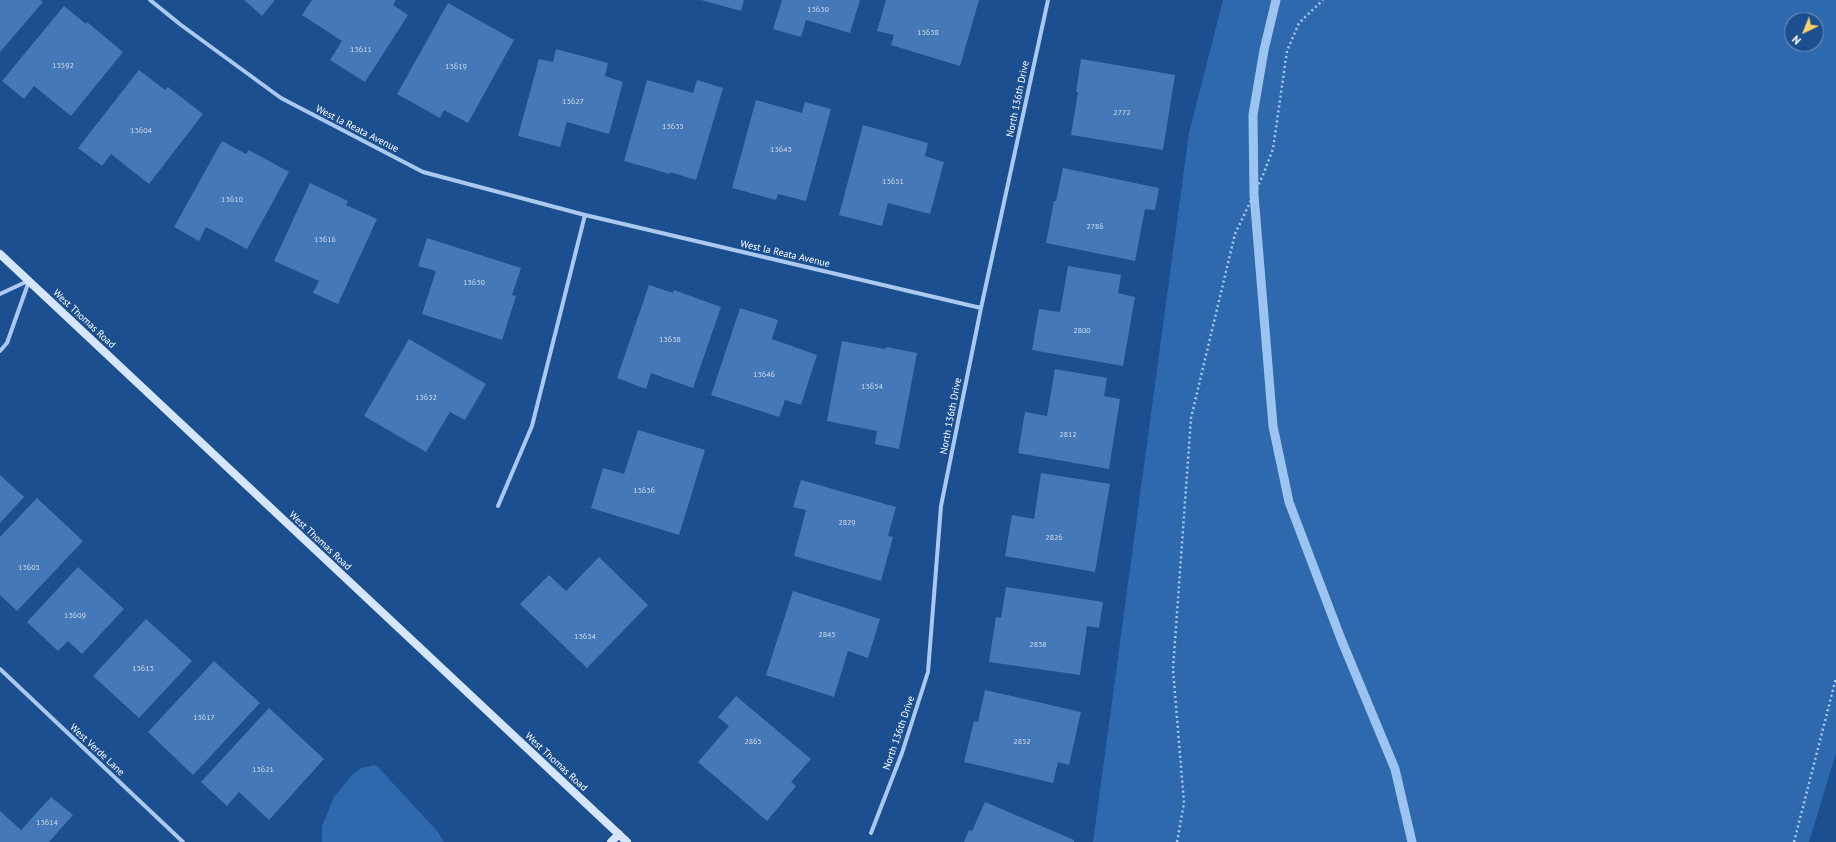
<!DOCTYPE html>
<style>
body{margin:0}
#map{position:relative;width:1836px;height:842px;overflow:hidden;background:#1b4f8f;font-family:"PT Sans",sans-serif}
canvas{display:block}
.north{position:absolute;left:1784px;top:12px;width:40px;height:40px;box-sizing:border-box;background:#1b4f8f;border:1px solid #7695bc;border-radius:50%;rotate:223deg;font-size:11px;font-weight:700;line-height:16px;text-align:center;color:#fff}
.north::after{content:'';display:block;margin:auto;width:14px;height:18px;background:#ffd166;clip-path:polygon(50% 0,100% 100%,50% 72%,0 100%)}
</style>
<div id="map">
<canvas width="1836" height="842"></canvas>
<div class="north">N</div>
</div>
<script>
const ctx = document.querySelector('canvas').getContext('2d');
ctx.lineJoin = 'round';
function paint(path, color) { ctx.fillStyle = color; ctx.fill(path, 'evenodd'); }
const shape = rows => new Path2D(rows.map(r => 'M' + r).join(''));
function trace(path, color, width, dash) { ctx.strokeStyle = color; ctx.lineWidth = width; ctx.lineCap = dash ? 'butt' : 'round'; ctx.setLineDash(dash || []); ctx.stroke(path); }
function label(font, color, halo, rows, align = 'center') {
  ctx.font = font + ' "PT Sans",sans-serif'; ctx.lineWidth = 3.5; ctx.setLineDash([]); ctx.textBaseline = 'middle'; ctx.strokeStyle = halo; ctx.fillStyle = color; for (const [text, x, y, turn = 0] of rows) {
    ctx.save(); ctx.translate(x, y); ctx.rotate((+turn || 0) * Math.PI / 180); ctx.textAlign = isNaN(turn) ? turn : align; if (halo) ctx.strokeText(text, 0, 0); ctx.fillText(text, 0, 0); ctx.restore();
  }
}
paint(shape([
 [1223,0,1836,0,1836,753,1809,842,1093,842,1189,133],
 [1792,20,1816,20,1816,44,1792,44],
 [374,765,378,767,438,832,444,842,322,842,322,826,334,797,354,773,361,768]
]), '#2e69ad');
trace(shape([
 [1276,0,1264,50,1253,115,1254,195,1273,426,1289,502,1341,639,1395,769,1412,842]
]), '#9cc4f0', 9);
paint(shape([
 [0,0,40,0,43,2,0,52],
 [244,0,275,0,262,16],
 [312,0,396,0,393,5,408,15,365,82,330,60,342,41,302,15],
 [701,0,744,0,741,11],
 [782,0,860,0,850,33,806,20,801,37,773,29],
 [886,0,979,0,960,66,891,45,894,35,877,31],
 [448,3,514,40,468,123,444,110,440,118,397,94],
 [64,6,86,24,87,22,123,52,71,116,34,86,24,99,2,81],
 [556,49,608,63,605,76,623,82,609,134,567,122,560,147,518,136,539,59,553,62],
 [1081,59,1175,75,1163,150,1071,135,1078,92,1076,92],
 [139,70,165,90,168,87,203,114,149,184,111,154,102,166,78,148],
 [647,80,693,93,697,80,723,88,696,180,670,172,670,174,624,161],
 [756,100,802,113,805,102,831,109,806,201,778,194,776,200,732,188],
 [863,125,928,143,925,156,944,162,930,214,888,203,882,226,839,215],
 [222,141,246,154,249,150,289,172,247,249,206,227,199,241,174,227],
 [1063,168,1159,188,1155,210,1145,209,1135,261,1046,243,1054,201,1056,201],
 [310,183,348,201,346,205,377,219,338,304,313,293,319,281,274,261],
 [427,238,521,268,512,295,516,296,502,340,422,314,436,271,418,266],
 [1068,266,1121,275,1118,293,1135,297,1123,366,1032,350,1039,309,1060,312],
 [649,285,673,293,674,290,721,307,693,388,651,373,646,389,617,378],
 [740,308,778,320,772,339,817,355,801,405,785,400,779,417,711,395],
 [409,339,486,384,465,420,450,412,426,452,364,416],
 [842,341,885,349,886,347,917,353,899,449,875,444,877,431,827,421],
 [1055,369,1107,378,1104,396,1120,399,1109,469,1018,453,1025,412,1047,416],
 [638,430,705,450,679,535,591,508,603,468,624,474],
 [1041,473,1110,484,1095,572,1005,556,1012,515,1034,519],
 [0,475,24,497,0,523],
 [801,480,896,507,888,536,893,537,881,581,794,556,806,510,793,507],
 [37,498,83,541,17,611,0,595,0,537],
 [599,557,648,605,587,668,520,604,549,575,566,591],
 [78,567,124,609,82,654,68,641,58,651,27,622],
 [1006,587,1103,602,1099,628,1087,626,1080,675,989,662,996,617,1001,618],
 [793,591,880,619,868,658,848,651,834,697,766,675],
 [146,619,192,661,139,718,93,676],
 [214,661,260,703,193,775,148,732],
 [985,690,1081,712,1069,765,1058,762,1053,783,964,762,974,721,978,722],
 [736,696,811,759,791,782,796,786,767,821,698,762,729,726,718,717],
 [269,708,324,759,269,820,239,792,227,806,201,782],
 [51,797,73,815,49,842,0,842,0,811,21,830],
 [985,802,1074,840,1074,842,964,842,969,830,972,831]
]), '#4478b7');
trace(shape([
 [1177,842,1184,803,1173,669,1191,418,1235,234,1263,175,1273,149,1287,51,1299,23,1323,0],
 [1794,842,1836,678]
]), '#a9c9ee', 2.5, [2, 3]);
trace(shape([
 [150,0,181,25,281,98,423,172,585,215,981,308],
 [0,294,28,281],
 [0,351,7,343,29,281],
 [498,506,532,426,585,215],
 [0,669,183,842],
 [871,833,902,753,928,672,941,506,981,308,1048,0]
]), '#a9c9ee', 4);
trace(shape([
 [0,254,627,842],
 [611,842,619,834]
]), '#d6e6fa', 8);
label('8px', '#d0dded', null, [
 ["13630",818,10],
 ["13638",928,33],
 ["13611",361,50],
 ["13592",63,66],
 ["13619",456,67],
 ["13627",573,102],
 ["2772",1122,113],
 ["13635",673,127],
 ["13604",141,131],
 ["13643",781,150],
 ["13651",893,182],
 ["13610",232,200],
 ["2786",1095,227],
 ["13616",325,240],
 ["13630",474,283],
 ["2800",1082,331],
 ["13638",670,340],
 ["13646",764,375],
 ["13654",872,387],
 ["13632",426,398],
 ["2812",1068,435],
 ["13636",644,491],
 ["2829",847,523],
 ["2826",1054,538],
 ["13605",29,568],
 ["13609",75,616],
 ["2845",827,635],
 ["13634",585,637],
 ["2838",1038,645],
 ["13613",143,669],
 ["13617",204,718],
 ["2865",753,742],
 ["2852",1022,742],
 ["13621",263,770],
 ["13614",47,823]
]);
label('10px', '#fff', '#1b4f8f', [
 ["North 136th Drive",1018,99,-78],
 ["West la Reata Avenue",357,129,27],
 ["West la Reata Avenue",785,254,13],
 ["West Thomas Road",84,319,43],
 ["North 136th Drive",951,416,-79],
 ["West Thomas Road",320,541,43],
 ["North 136th Drive",899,733,-71],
 ["West Verde Lane",97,750,43],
 ["West Thomas Road",556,762,43]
]);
</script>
